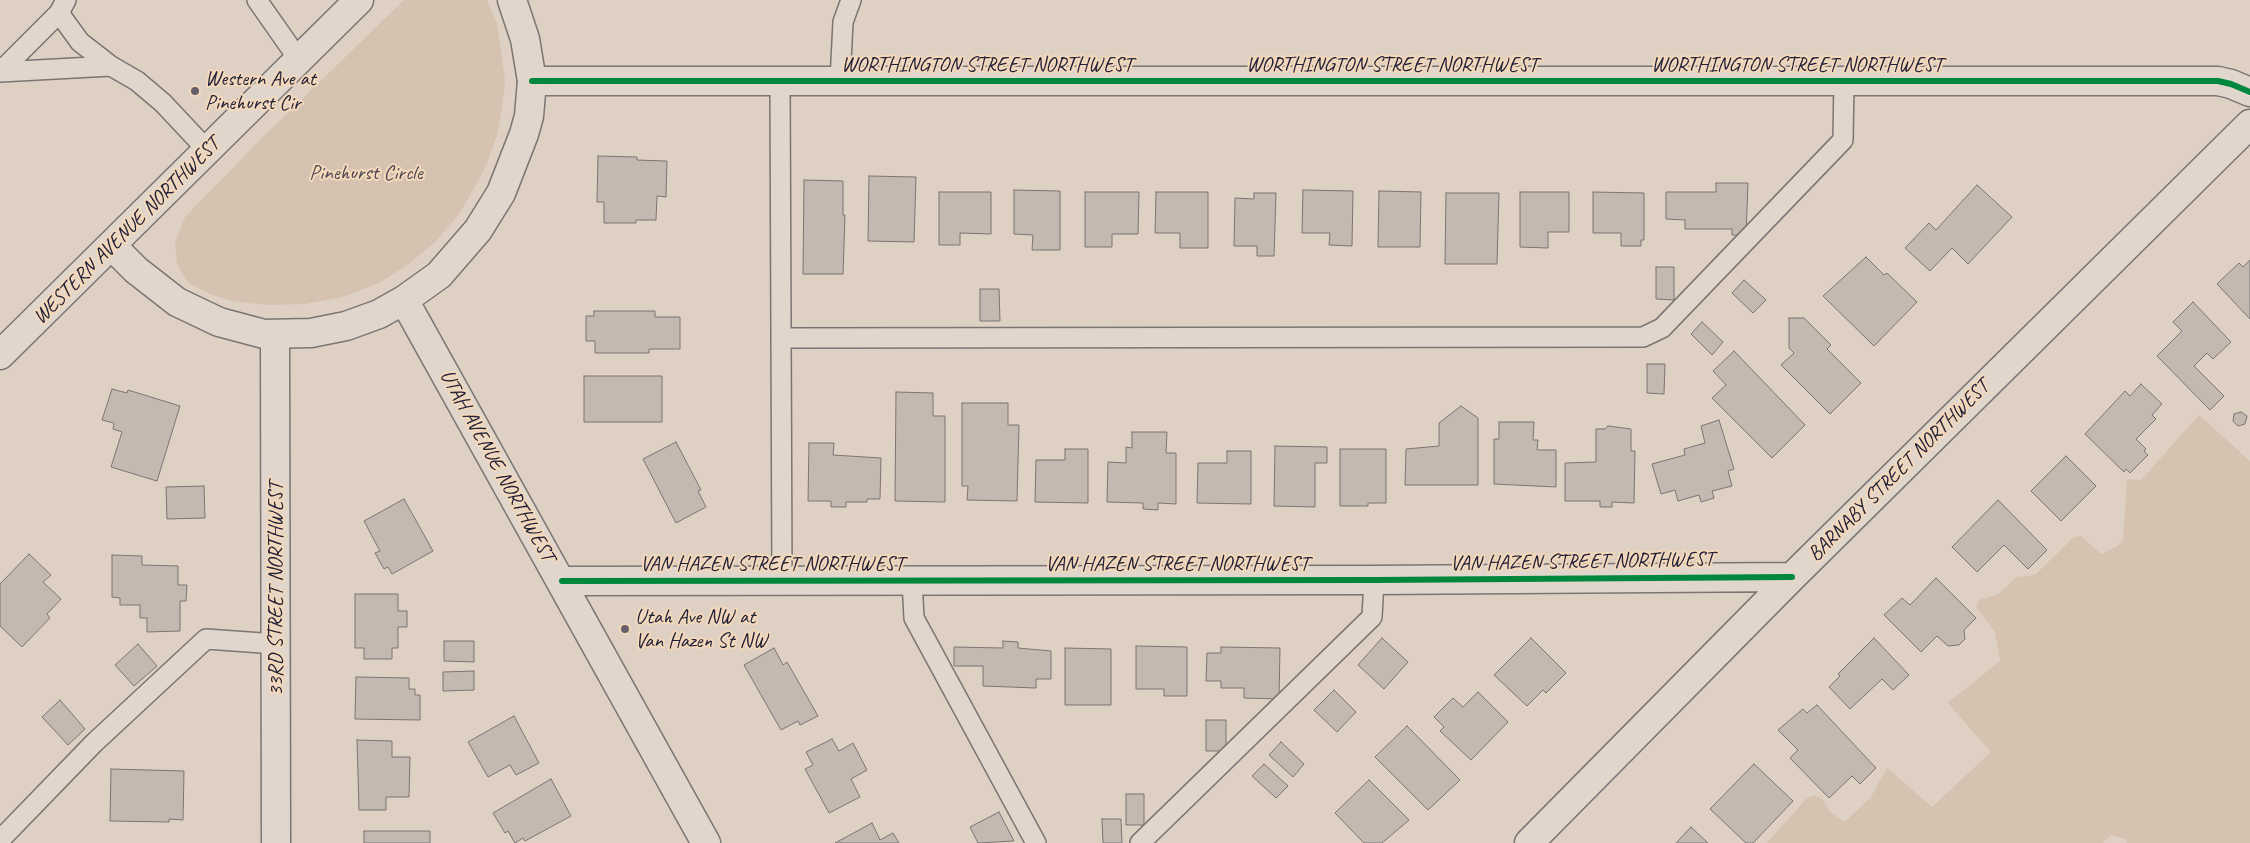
<!DOCTYPE html>
<style>
body{margin:0}
canvas{display:block;background:#ded0c2}
</style>
<canvas width="2250" height="843"></canvas>
<script>
const ctx = document.querySelector('canvas').getContext('2d');
ctx.lineJoin = 'round';
function paint(path, color) { ctx.fillStyle = color; ctx.fill(path, 'evenodd'); }
const shape = rows => new Path2D(rows.map(r => 'M' + r).join(''));
function trace(path, color, width, dash) { ctx.strokeStyle = color; ctx.lineWidth = width; ctx.lineCap = dash ? 'butt' : 'round'; ctx.setLineDash(dash || []); ctx.stroke(path); }
function label(font, color, halo, rows, align = 'center') {
  ctx.font = font + ' Caveat,sans-serif'; ctx.lineWidth = 4; ctx.setLineDash([]); ctx.textBaseline = 'middle'; ctx.strokeStyle = halo; ctx.fillStyle = color; for (const [text, x, y, turn = 0] of rows) {
    ctx.save(); ctx.translate(x, y); ctx.rotate((+turn || 0) * Math.PI / 180); ctx.textAlign = isNaN(turn) ? turn : align; if (halo) ctx.strokeText(text, 0, 0); ctx.fillText(text, 0, 0); ctx.restore();
  }
}
paint(shape([
 [404,0,487,0,497,24,505,80,502,108,497,135,486,166,460,213,437,240,409,264,379,283,343,297,305,304,266,305,233,301,212,295,188,283,177,264,175,243,185,217,261,139],
 [2199,415,2250,461,2250,843,2127,843,2126,839,2110,835,2103,843,1767,843,1806,799,1815,795,1822,799,1831,813,1845,822,1871,797,1887,768,1932,807,1991,752,1948,703,2000,661,1995,632,1976,607,1979,600,1997,595,2017,577,2035,575,2074,537,2081,536,2101,554,2118,546,2123,539,2127,479,2141,480]
]), '#d5c2b1');
const building = shape([
 [598,156,637,157,637,160,667,161,666,197,657,196,656,220,636,220,636,223,604,223,604,202,597,202,598,156],
 [869,176,916,177,914,242,868,241,869,176],
 [804,180,843,181,843,215,845,215,843,274,803,274,804,180],
 [1716,183,1748,183,1746,236,1732,235,1732,229,1685,229,1685,220,1666,219,1666,192,1716,192,1716,183],
 [1977,185,2012,217,1968,264,1952,248,1930,271,1905,248,1929,223,1936,230,1977,185],
 [1014,190,1060,191,1060,250,1032,250,1033,235,1014,234,1014,190],
 [1303,190,1353,191,1352,246,1329,245,1330,233,1302,233,1303,190],
 [1379,191,1421,192,1420,247,1378,247,1379,191],
 [939,192,991,192,991,234,960,233,960,245,939,245,939,192],
 [1085,192,1139,192,1138,234,1112,234,1112,247,1085,247,1085,192],
 [1156,192,1208,192,1208,248,1180,248,1180,233,1155,233,1156,192],
 [1520,192,1569,192,1569,232,1548,232,1548,248,1520,247,1520,192],
 [1593,192,1644,193,1644,240,1641,240,1641,246,1621,246,1621,233,1593,233,1593,192],
 [1254,193,1276,193,1274,256,1257,256,1257,246,1234,246,1235,198,1254,199,1254,193],
 [1446,193,1499,193,1497,264,1445,264,1446,193],
 [1866,257,1884,275,1887,273,1917,302,1874,346,1823,296,1866,257],
 [2250,260,2250,319,2217,284,2239,263,2243,267,2250,260],
 [1656,267,1674,267,1674,300,1656,299,1656,267],
 [1744,280,1766,300,1753,313,1732,293,1744,280],
 [980,289,999,289,1000,321,980,321,980,289],
 [2193,302,2231,342,2213,359,2207,353,2194,366,2224,396,2210,410,2157,356,2182,331,2173,322,2193,302],
 [594,311,655,311,655,317,680,317,680,349,649,349,649,353,595,353,595,341,586,341,586,316,594,316,594,311],
 [1789,318,1804,318,1831,345,1827,349,1861,383,1830,414,1781,365,1794,353,1789,348,1789,318],
 [1702,322,1723,342,1712,355,1691,334,1702,322],
 [1734,351,1805,425,1772,458,1712,398,1726,385,1713,371,1734,351],
 [1647,364,1665,364,1664,394,1647,393,1647,364],
 [584,376,662,376,662,422,584,422,584,376],
 [2141,384,2162,404,2152,415,2156,419,2136,439,2146,449,2144,451,2148,455,2130,473,2126,469,2124,472,2085,434,2125,391,2130,396,2141,384],
 [112,389,127,393,128,390,180,406,157,481,111,467,122,432,113,429,114,423,102,420,112,389],
 [896,392,933,393,933,416,945,416,945,502,895,501,896,392],
 [962,403,1008,403,1008,425,1019,425,1017,501,967,500,968,486,962,486,962,403],
 [1461,406,1478,418,1478,485,1405,485,1406,449,1439,446,1439,423,1461,406],
 [2241,412,2247,416,2245,424,2238,426,2233,421,2234,414,2241,412],
 [1719,420,1734,469,1728,471,1732,486,1712,491,1714,498,1701,502,1699,495,1678,501,1675,490,1661,494,1652,464,1685,455,1684,449,1705,443,1701,426,1719,420],
 [1499,422,1534,422,1533,440,1538,440,1537,450,1556,450,1556,487,1494,484,1494,439,1499,439,1499,422],
 [1608,426,1631,429,1631,451,1635,451,1634,503,1612,502,1612,507,1600,507,1600,501,1565,501,1565,463,1596,462,1596,429,1605,429,1608,426],
 [1132,432,1167,432,1166,453,1176,453,1176,504,1158,503,1158,510,1143,509,1143,503,1107,502,1108,462,1126,463,1126,447,1132,448,1132,432],
 [676,442,701,490,698,491,706,507,676,523,643,459,676,442],
 [809,443,834,443,833,455,881,458,880,499,867,499,867,502,846,502,846,507,831,507,831,501,808,501,809,443],
 [1275,446,1327,447,1327,463,1315,463,1315,507,1274,506,1275,446],
 [1065,449,1088,449,1088,503,1035,502,1036,460,1065,460,1065,449],
 [1340,449,1386,449,1386,503,1368,503,1368,506,1340,506,1340,449],
 [1227,451,1251,451,1251,504,1197,503,1198,463,1227,463,1227,451],
 [2066,456,2096,486,2061,521,2031,491,2066,456],
 [204,486,205,518,167,519,166,487,204,486],
 [404,499,433,551,392,574,388,567,384,569,375,553,380,551,364,521,404,499],
 [1998,500,2047,550,2028,569,2004,545,1977,572,1952,547,1998,500],
 [29,554,51,575,43,582,61,599,47,614,50,618,22,647,0,626,0,584,29,554],
 [112,555,142,556,142,565,178,566,178,585,187,585,186,601,180,601,180,631,147,632,147,618,140,618,140,605,120,605,120,598,112,597,112,555],
 [1936,578,1976,618,1964,630,1965,639,1959,645,1948,646,1937,636,1921,652,1884,615,1902,598,1910,605,1936,578],
 [355,594,398,594,398,611,407,611,407,627,398,627,398,648,392,648,392,659,364,659,364,648,355,648,355,594],
 [1382,638,1408,662,1384,689,1358,665,1382,638],
 [1531,638,1566,673,1546,693,1543,690,1527,706,1494,675,1531,638],
 [1874,638,1909,675,1893,690,1882,679,1850,709,1829,687,1840,676,1838,674,1874,638],
 [444,641,474,641,474,662,444,661,444,641],
 [1003,641,1018,642,1018,648,1051,651,1051,679,1036,679,1036,688,983,686,983,666,954,666,954,647,1003,648,1003,641],
 [138,644,157,666,134,686,115,665,138,644],
 [1136,646,1187,647,1187,696,1164,696,1164,689,1136,689,1136,646],
 [1221,647,1280,648,1279,699,1244,698,1244,688,1221,688,1221,681,1206,681,1207,653,1221,653,1221,647],
 [774,648,783,665,787,662,818,716,800,725,798,721,781,730,744,665,774,648],
 [1065,648,1111,649,1111,705,1065,705,1065,648],
 [474,671,474,690,443,691,443,672,474,671],
 [356,677,409,678,409,689,415,689,415,695,420,695,420,720,355,719,356,677],
 [1334,690,1356,712,1337,732,1314,710,1334,690],
 [1478,692,1508,722,1471,760,1440,731,1444,727,1434,717,1453,698,1463,707,1478,692],
 [60,700,85,729,68,745,42,717,60,700],
 [1817,705,1876,768,1860,784,1852,776,1829,798,1790,758,1798,750,1778,730,1803,709,1807,713,1817,705],
 [514,716,539,763,516,775,510,765,488,777,468,742,514,716],
 [1206,720,1226,720,1226,751,1206,751,1206,720],
 [1407,726,1460,780,1428,810,1375,757,1407,726],
 [832,739,839,751,853,743,867,770,851,779,860,797,829,813,805,769,813,765,806,752,832,739],
 [357,740,392,741,392,757,410,757,409,797,386,797,386,810,359,810,357,740],
 [1281,742,1304,764,1293,777,1269,755,1281,742],
 [1264,764,1288,786,1276,798,1252,776,1264,764],
 [1754,764,1793,801,1753,843,1746,843,1710,809,1754,764],
 [111,769,184,771,183,820,169,819,169,822,110,821,111,769],
 [551,779,571,816,525,841,523,838,515,843,508,831,505,833,493,813,551,779],
 [1369,780,1409,820,1382,843,1364,843,1335,813,1369,780],
 [1126,794,1144,794,1144,825,1126,825,1126,794],
 [999,812,1014,841,978,843,970,827,999,812],
 [1102,819,1121,819,1122,843,1103,843,1102,819],
 [872,823,880,840,893,833,899,843,835,843,872,823],
 [1691,827,1708,843,1676,843,1691,827],
 [364,831,430,831,430,843,364,843,364,831]
]);
paint(building, '#c3b9b0');
trace(building, '#7b7573', 1);
const service = shape([
 [66,0,59,13,80,42,111,66,137,81,163,103,208,151],
 [257,0,299,60],
 [1,71,59,13],
 [0,72,111,66],
 [780,81,782,580],
 [840,81,843,22,851,0],
 [781,338,1643,337,1662,328,1843,140,1844,81],
 [912,580,914,618,1036,843],
 [0,840,94,743,206,639,276,644],
 [1140,843,1372,617,1374,580]
]);
const minor = shape([
 [532,81,2218,81,2231,84,2250,92],
 [275,335,276,843],
 [562,581,1374,580,1792,577],
 [1529,843,1792,577,2250,124]
]);
const tertiary = shape([
 [112,246,136,270,177,302,219,322,264,334,311,333,346,326,379,314,404,300,439,275,478,230,501,193,524,134,529,116,532,81,525,39,512,0],
 [404,300,706,843],
 [0,355,359,0]
]);
trace(service, '#7b7573', 22);
trace(minor, '#7b7573', 31);
trace(tertiary, '#7b7573', 31);
trace(service, '#e0d6cb', 19);
trace(minor, '#e0d6cb', 28);
trace(tertiary, '#e0d6cb', 28);
trace(shape([
 [532,81,2218,81,2231,84,2250,92],
 [562,581,1374,580,1792,577]
]), '#00873e', 6);
for (const [x, y, r, color] of [
 [195,91,5,"#645f6a"],
 [625,629,5,"#645f6a"]
]) { const dot = new Path2D(); dot.arc(x, y, r, 0, 2 * Math.PI); ctx.fillStyle = color; ctx.fill(dot); trace(dot, '#f3d8ba', 2); }
label('21px', '#22223b', '#f3d8ba', [
 ["WORTHINGTON STREET NORTHWEST",987,65],
 ["WORTHINGTON STREET NORTHWEST",1392,65],
 ["WORTHINGTON STREET NORTHWEST",1797,65],
 ["WESTERN AVENUE NORTHWEST",127,231,-45],
 ["UTAH AVENUE NORTHWEST",497,466,61],
 ["BARNABY STREET NORTHWEST",1899,471,-45],
 ["VAN HAZEN STREET NORTHWEST",1582,562,-1],
 ["VAN HAZEN STREET NORTHWEST",772,564],
 ["VAN HAZEN STREET NORTHWEST",1177,564],
 ["33RD STREET NORTHWEST",276,589,-90]
]);
label('21px', '#22223b', '#f3d8ba', [
 ["Western Ave at",205,79],
 ["Pinehurst Cir",205,103],
 ["Utah Ave NW at",635,617],
 ["Van Hazen St NW",635,641]
], 'left');
label('21px', '#4d4755', '#f3d8ba', [
 ["Pinehurst Circle",366,173]
]);
</script>
